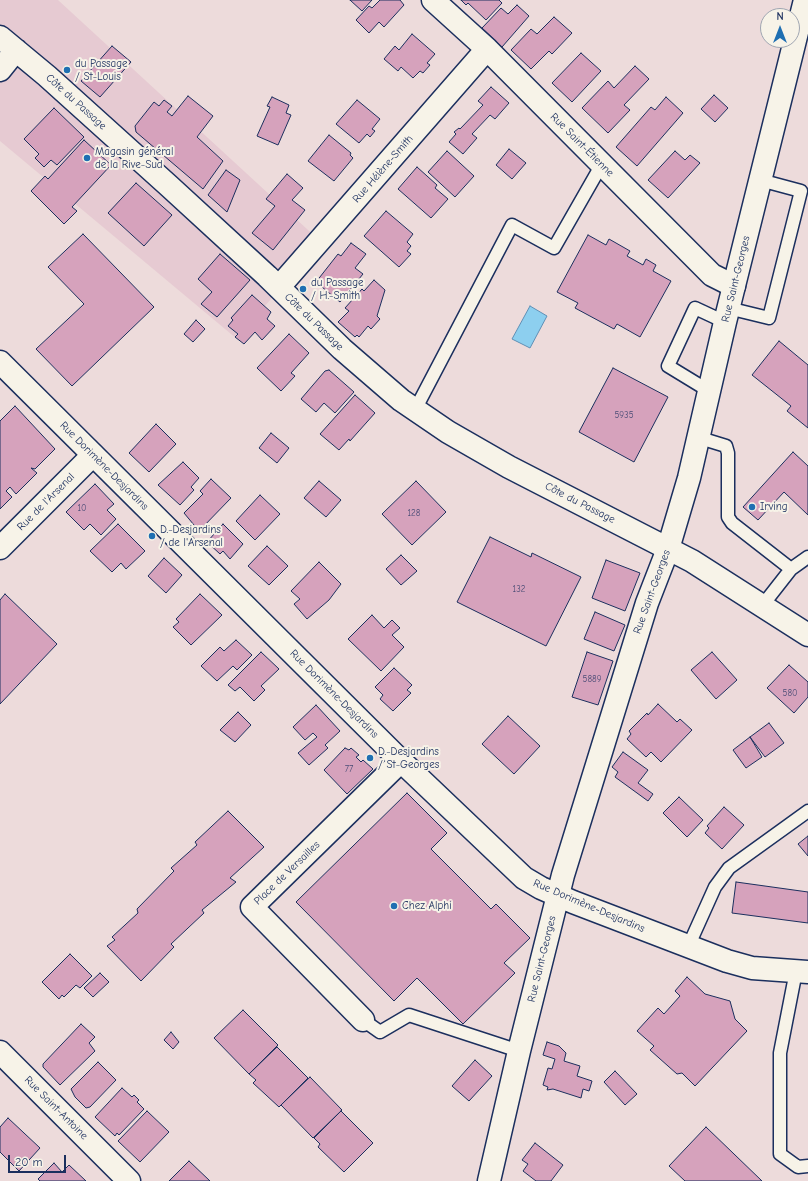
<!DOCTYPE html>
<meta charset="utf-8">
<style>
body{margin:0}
#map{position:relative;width:808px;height:1181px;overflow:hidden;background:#eddbdb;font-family:"Comic Neue",sans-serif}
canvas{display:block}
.north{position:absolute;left:760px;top:8px;width:40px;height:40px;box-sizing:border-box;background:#f7f3e8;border:1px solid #9fa5b1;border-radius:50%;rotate:0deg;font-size:11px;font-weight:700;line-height:16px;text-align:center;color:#1b2f5e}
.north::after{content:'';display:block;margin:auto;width:14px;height:18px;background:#1f6fb2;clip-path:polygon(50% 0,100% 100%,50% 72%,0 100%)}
.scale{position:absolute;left:8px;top:1155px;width:58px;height:18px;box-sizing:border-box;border:2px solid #1b2f5e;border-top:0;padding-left:5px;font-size:12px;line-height:14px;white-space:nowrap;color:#1b2f5e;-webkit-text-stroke:3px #f7f3e8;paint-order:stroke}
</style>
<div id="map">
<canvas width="808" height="1181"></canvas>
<div class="north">N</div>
<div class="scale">20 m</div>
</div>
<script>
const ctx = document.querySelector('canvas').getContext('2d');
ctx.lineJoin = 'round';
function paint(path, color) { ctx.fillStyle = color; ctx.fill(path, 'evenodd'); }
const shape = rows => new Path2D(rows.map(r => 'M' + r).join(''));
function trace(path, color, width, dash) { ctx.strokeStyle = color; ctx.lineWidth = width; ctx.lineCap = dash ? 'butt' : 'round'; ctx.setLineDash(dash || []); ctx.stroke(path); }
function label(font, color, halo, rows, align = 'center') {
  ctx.font = font + ' "Comic Neue",sans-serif'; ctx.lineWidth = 4; ctx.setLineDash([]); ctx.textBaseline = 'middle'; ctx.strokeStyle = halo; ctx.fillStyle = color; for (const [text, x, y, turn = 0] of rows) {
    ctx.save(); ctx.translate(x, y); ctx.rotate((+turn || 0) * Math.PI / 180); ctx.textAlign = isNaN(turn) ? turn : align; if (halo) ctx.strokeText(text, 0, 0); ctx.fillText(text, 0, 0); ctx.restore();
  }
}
paint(shape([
 [0,0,58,0,320,241,237,339,0,141]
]), '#e6cad2');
const water = shape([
 [530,306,547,316,530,348,512,339,530,306]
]);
paint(water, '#8dcfef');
trace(water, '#5f8fb5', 1);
const building = shape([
 [350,0,372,0,362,11,350,0],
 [380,0,400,0,404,5,384,27,379,22,369,33,356,20,369,6,372,8,380,0],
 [461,0,499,0,502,3,486,20,468,3,466,5,461,0],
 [517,5,529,16,502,47,482,28,501,8,508,14,517,5],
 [554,17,572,33,552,54,549,51,531,69,511,50,531,29,537,34,554,17],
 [412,34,435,54,427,63,430,65,423,73,420,71,413,78,401,67,398,71,384,59,395,46,399,50,412,34],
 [112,46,131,62,100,97,81,81,112,46],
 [581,53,601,71,572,102,552,83,581,53],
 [635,66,649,79,624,105,630,110,608,133,582,108,608,81,614,88,635,66],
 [491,87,509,103,495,119,490,115,472,134,477,138,463,154,449,142,456,134,454,132,459,128,460,129,483,105,478,101,491,87],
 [714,95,728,108,715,122,701,109,714,95],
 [188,96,213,116,197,137,223,161,203,189,136,132,135,126,154,102,159,106,164,100,172,106,167,112,172,116,188,96],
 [272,97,289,105,286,113,291,115,278,145,257,136,270,107,267,106,272,97],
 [666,97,683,113,637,166,616,147,651,107,655,110,666,97],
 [357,100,380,119,372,129,375,131,370,137,367,134,359,143,336,124,357,100],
 [54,108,84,137,57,165,51,160,44,167,35,158,39,154,24,139,54,108],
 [329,135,351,153,350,155,353,158,334,181,308,161,329,135],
 [84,140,111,165,72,207,77,211,64,224,31,191,45,176,48,179,84,140],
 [509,149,526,163,512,179,496,165,509,149],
 [447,151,474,176,455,197,428,172,447,151],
 [675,151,685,160,690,155,700,163,668,198,648,180,675,151],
 [417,167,437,185,435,188,448,199,431,218,398,189,417,167],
 [226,170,240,180,227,212,208,195,226,170],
 [287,174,303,188,292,200,305,210,273,250,252,233,275,206,266,199,287,174],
 [136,183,172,215,144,246,108,213,136,183],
 [386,211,413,234,407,242,411,246,407,251,411,254,399,267,364,236,386,211],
 [83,234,154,307,72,386,36,349,84,304,48,267,83,234],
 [588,235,606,245,609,239,630,251,627,256,643,265,646,259,656,265,653,271,671,281,640,337,617,324,614,329,575,308,578,303,557,292,588,235],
 [351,243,366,254,355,268,363,274,340,302,316,282,338,254,341,256,351,243],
 [220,254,250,280,217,317,201,304,212,292,198,279,220,254],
 [374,280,385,290,377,316,380,319,371,329,368,326,359,337,357,335,355,337,338,322,349,311,345,308,362,289,364,291,374,280],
 [252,295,271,312,267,319,275,326,262,340,255,332,244,344,235,337,238,334,228,326,233,320,231,318,252,295],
 [196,320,205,329,193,342,184,334,196,320],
 [289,334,309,353,291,373,295,376,281,391,257,368,289,334],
 [779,341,808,365,808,428,787,411,791,406,752,375,779,341],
 [613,368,668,397,634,462,579,432,613,368],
 [329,370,354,392,335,413,324,403,316,412,301,399,325,371,329,370],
 [355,395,375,413,350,441,349,439,339,450,320,434,355,395],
 [15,406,55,449,35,469,31,468,37,473,16,494,10,487,6,491,12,497,0,509,0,421,15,406],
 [156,424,176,444,149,472,129,453,156,424],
 [271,433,289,448,277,463,259,448,271,433],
 [793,452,808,466,808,515,784,492,758,520,743,507,793,452],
 [183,462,199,478,191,487,194,490,180,505,158,485,183,462],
 [211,479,231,498,199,531,184,513,203,494,200,491,211,479],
 [319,481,341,500,326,517,304,498,319,481],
 [416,481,446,512,412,545,382,514,416,481],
 [95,484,114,504,107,510,116,519,101,535,90,524,84,530,66,512,95,484],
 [260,495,280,514,255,540,236,521,260,495],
 [118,524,145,551,126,569,121,563,112,572,90,551,118,524],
 [223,524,243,544,230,559,223,551,220,554,207,542,223,524],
 [490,537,531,557,532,553,581,577,546,646,457,602,490,537],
 [267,546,288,566,269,585,248,566,267,546],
 [401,555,417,571,401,585,386,569,401,555],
 [164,558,182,575,166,593,148,576,164,558],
 [606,560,640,573,625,611,592,598,606,560],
 [319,562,341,584,329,600,307,619,294,604,300,599,291,591,319,562],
 [5,594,57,644,0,704,0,600,5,594],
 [200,594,222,615,191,645,173,627,179,622,176,619,200,594],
 [595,612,625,625,614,651,584,639,595,612],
 [372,615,384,628,392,620,400,628,392,635,404,647,381,671,348,639,372,615],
 [236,640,252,655,237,670,233,666,217,681,201,666,220,647,224,651,236,640],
 [261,652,279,669,261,686,265,690,254,701,240,687,235,691,228,685,261,652],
 [587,652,613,661,598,705,572,697,587,652],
 [712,652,737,680,716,699,691,670,712,652],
 [789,665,808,682,808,697,794,713,767,688,789,665],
 [394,668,412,685,407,690,411,693,393,711,380,699,383,695,375,687,394,668],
 [658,704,677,722,680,719,692,730,661,762,651,752,646,757,627,739,631,734,629,731,647,713,648,715,658,704],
 [316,705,340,731,325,745,328,748,309,765,298,753,317,737,313,733,305,740,293,727,316,705],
 [238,712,251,725,235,742,220,730,238,712],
 [508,716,540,746,514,774,482,744,508,716],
 [769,723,784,743,765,757,750,737,769,723],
 [750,737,762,757,746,768,733,750,750,737],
 [345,748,349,750,351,748,359,755,356,757,361,762,363,760,373,769,347,794,324,770,345,748],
 [623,752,648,770,638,783,653,794,648,801,615,777,618,772,612,767,623,752],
 [407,793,447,833,431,849,491,909,496,904,530,938,504,963,515,973,463,1024,417,978,394,1001,296,902,407,793],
 [679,797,703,820,687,837,663,813,679,797],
 [724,807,744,825,722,849,705,833,709,828,707,826,724,807],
 [228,811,264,847,230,878,236,882,202,910,204,913,171,944,174,947,141,981,107,946,115,940,112,937,138,913,137,909,174,871,171,868,197,845,195,842,228,811],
 [808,836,808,856,798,844,808,836],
 [736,882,808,892,808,923,732,913,736,882],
 [70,954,92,976,80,988,76,985,64,997,62,995,59,999,42,982,70,954],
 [100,973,109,982,93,997,84,988,100,973],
 [687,977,705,994,730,1001,735,1019,747,1031,695,1086,682,1073,677,1074,650,1050,654,1046,637,1031,658,1008,664,1014,680,996,675,991,687,977],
 [243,1010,278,1045,249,1074,214,1038,243,1010],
 [81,1024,95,1037,89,1043,95,1051,60,1085,43,1067,43,1064,81,1024],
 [171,1032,179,1042,173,1049,164,1040,171,1032],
 [547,1042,559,1046,566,1053,564,1061,580,1066,577,1076,592,1081,589,1091,583,1089,581,1098,553,1089,547,1090,548,1087,543,1085,548,1068,552,1069,555,1059,543,1055,547,1042],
 [277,1047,308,1078,279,1107,253,1083,256,1080,249,1074,277,1047],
 [475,1060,492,1076,469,1101,452,1086,475,1060],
 [98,1062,116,1080,90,1107,86,1108,75,1097,71,1089,98,1062],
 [615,1071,637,1094,625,1105,604,1082,615,1071],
 [310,1077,342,1110,313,1138,281,1105,310,1077],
 [122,1088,132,1097,134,1095,139,1100,137,1102,144,1109,119,1135,117,1133,115,1136,95,1117,122,1088],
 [147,1111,169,1132,140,1162,118,1141,147,1111],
 [341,1111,373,1143,344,1172,318,1147,320,1144,314,1138,341,1111],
 [8,1118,40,1148,19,1171,0,1152,0,1127,8,1118],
 [706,1127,762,1181,685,1181,669,1166,706,1127],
 [535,1143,563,1165,551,1181,536,1181,523,1171,528,1164,522,1160,535,1143],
 [189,1161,210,1181,169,1181,189,1161],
 [54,1163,62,1172,69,1165,86,1181,40,1181,38,1179,54,1163]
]);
paint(building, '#d6a2bc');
trace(building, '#1b2f5e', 1);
const lane = shape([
 [728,308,769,318,801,191,760,180],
 [709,391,668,366,695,308,725,322],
 [415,410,512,225,554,248,602,164],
 [700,438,726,446,728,453,728,517,732,523,791,569],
 [762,606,791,569,808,557],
 [688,947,715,887,729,868,808,811],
 [796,971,780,1053,780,1154,798,1167,808,1166],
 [363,1020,380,1032,409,1015,519,1051]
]);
const street = shape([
 [433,0,487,49,712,275,734,286],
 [279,287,487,49],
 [0,548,93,455],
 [363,1020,252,907,401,761],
 [0,1052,129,1181]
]);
const secondary = shape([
 [0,37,47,76,169,186,267,276,342,349,401,400,448,432,509,467,692,561,808,635],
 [0,70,16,50],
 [0,362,401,761,524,878,541,888,573,902,727,961,752,968,808,972],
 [489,1181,519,1051,563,875,647,603,668,549,689,478,725,322,805,0]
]);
trace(lane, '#1b2f5e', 15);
trace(street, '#1b2f5e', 25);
trace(secondary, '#1b2f5e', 25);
trace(lane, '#f7f3e8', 12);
trace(street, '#f7f3e8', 22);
trace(secondary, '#f7f3e8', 22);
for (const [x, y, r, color] of [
 [67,70,4,"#1f6fb2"],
 [87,158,4,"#1f6fb2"],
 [303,289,4,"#1f6fb2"],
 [752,507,4,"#1f6fb2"],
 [152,536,4,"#1f6fb2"],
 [370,758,4,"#1f6fb2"],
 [394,906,4,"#1f6fb2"]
]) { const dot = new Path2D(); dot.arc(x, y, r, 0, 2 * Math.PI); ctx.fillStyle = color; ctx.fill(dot); trace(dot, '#f7f3e8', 1.5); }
label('9px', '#4a4c76', null, [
 ["5935",624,415],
 ["10",82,508],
 ["128",414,513],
 ["132",519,589],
 ["5889",592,679],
 ["580",790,693],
 ["77",349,769]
]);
label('11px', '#1b2f5e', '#f7f3e8', [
 ["du Passage",75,64],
 ["/ St-Louis",75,77],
 ["Magasin général",95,152],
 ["de la Rive-Sud",95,165],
 ["du Passage",311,283],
 ["/ H.-Smith",311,296],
 ["Irving",760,507],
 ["D.-Desjardins",160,530],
 ["/ de l'Arsenal",160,543],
 ["D.-Desjardins",378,752],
 ["/ St-Georges",378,765],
 ["Chez Alphi",402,906]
], 'left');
label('11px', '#1b2f5e', '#f7f3e8', [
 ["Côte du Passage",76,102,42],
 ["Rue Saint-Étienne",582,145,45],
 ["Rue Hélène-Smith",383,169,-49],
 ["Rue Saint-Georges",736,279,-76],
 ["Côte du Passage",314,322,44],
 ["Rue Dorimène-Desjardins",104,466,45],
 ["Rue de l'Arsenal",46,502,-45],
 ["Côte du Passage",580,503,27],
 ["Rue Saint-Georges",652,592,-70],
 ["Rue Dorimène-Desjardins",334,694,45],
 ["Place de Versailles",287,873,-44],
 ["Rue Dorimène-Desjardins",589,906,23],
 ["Rue Saint-Georges",542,959,-76],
 ["Rue Saint-Antoine",56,1108,45]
]);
</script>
